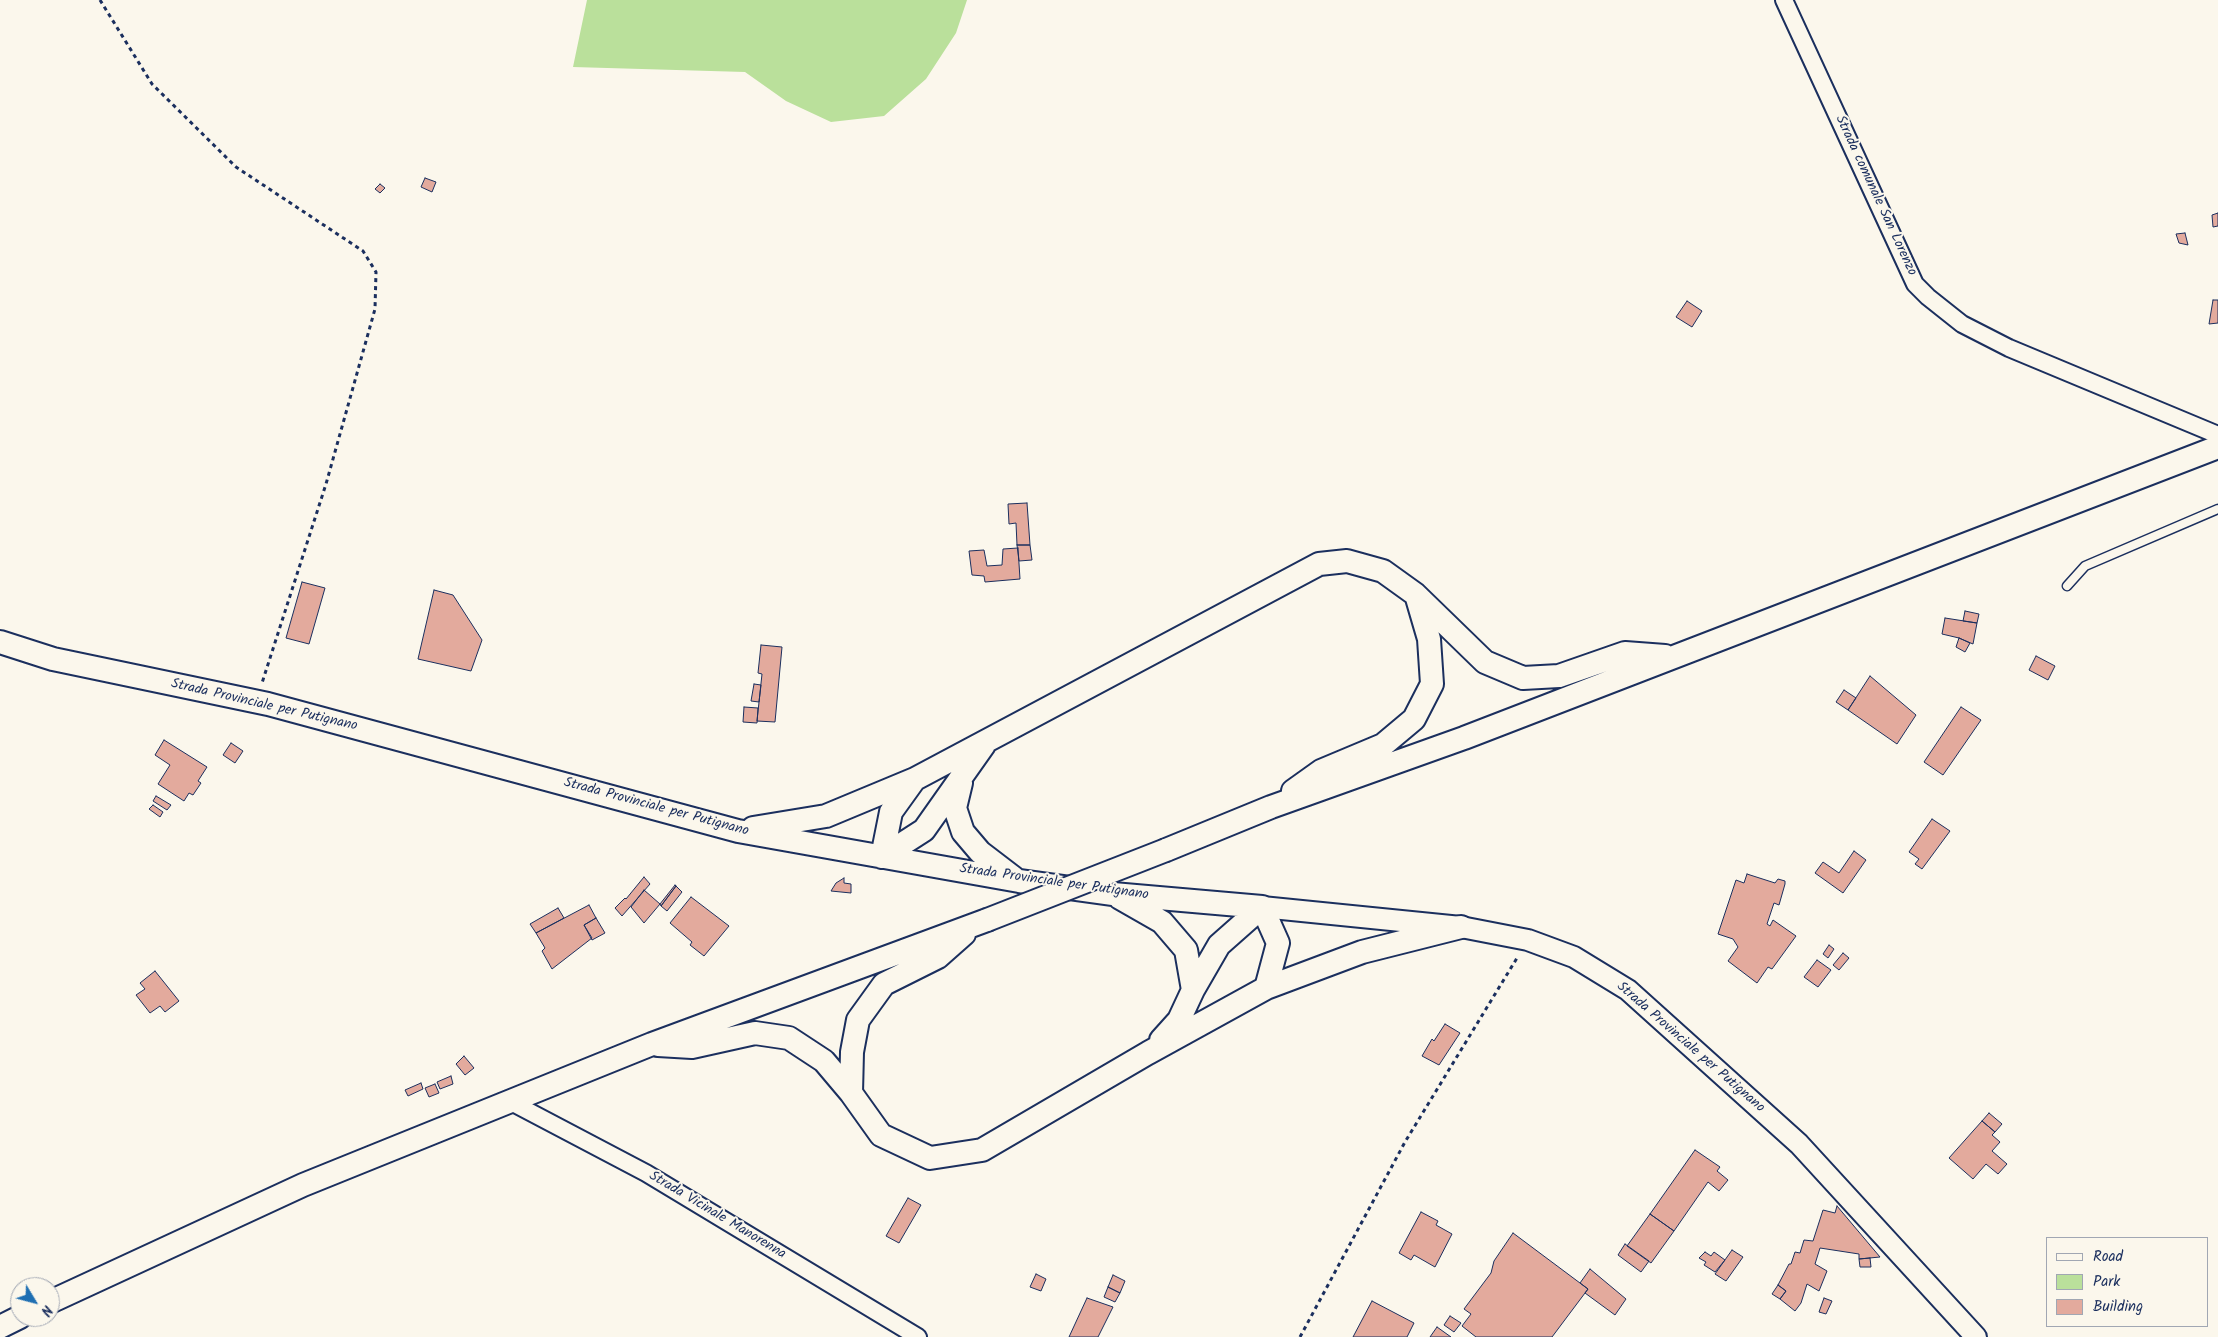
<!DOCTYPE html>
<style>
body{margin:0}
#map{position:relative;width:2218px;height:1337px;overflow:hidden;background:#fbf7ec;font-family:Kalam,sans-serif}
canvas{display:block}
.legend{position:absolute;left:2046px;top:1237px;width:162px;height:90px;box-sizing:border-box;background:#fbf7ec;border:1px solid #a1a7b3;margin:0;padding:6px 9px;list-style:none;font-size:15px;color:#1b2f5e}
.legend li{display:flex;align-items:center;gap:10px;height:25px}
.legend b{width:25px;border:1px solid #a1a7b3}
.north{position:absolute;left:10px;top:1277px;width:50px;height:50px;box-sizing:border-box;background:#fbf7ec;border:1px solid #a1a7b3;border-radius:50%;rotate:127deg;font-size:14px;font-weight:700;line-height:20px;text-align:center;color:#1b2f5e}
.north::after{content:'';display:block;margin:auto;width:18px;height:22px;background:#1f6fb2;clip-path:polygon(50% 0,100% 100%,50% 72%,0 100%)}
</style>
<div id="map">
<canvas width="2218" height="1337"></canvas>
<ul class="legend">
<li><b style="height:6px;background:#fbf7ec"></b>Road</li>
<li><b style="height:14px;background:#bae09b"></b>Park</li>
<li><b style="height:14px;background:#e3aa9d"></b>Building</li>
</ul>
<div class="north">N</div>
</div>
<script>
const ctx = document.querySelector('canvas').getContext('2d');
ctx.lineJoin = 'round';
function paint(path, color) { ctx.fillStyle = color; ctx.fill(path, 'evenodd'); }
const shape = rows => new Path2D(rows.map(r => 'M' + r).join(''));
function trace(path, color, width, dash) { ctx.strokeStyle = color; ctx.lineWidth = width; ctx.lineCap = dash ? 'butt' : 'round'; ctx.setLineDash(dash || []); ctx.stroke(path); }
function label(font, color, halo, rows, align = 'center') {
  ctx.font = font + ' Kalam,sans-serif'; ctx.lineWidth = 4; ctx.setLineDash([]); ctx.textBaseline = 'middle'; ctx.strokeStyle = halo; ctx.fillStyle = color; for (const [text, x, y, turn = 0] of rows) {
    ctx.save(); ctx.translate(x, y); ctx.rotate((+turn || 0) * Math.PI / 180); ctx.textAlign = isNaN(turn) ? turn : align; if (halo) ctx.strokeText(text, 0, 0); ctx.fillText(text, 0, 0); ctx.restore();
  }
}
paint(shape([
 [587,0,967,0,956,33,926,79,884,116,831,122,786,101,745,72,573,67]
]), '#bae09b');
const building = shape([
 [425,178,436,182,432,192,421,187,425,178],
 [380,184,385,188,380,193,375,189,380,184],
 [2218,213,2218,226,2213,227,2212,215,2218,213],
 [2185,233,2188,245,2179,243,2176,234,2185,233],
 [2213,300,2218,300,2218,323,2209,324,2213,300],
 [1687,301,1702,311,1692,327,1676,317,1687,301],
 [1027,503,1030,545,1017,545,1016,523,1009,524,1008,504,1027,503],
 [1017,545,1030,545,1032,560,1019,561,1017,545],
 [1018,548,1020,579,985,582,984,576,972,575,969,551,984,550,987,566,1002,565,1003,549,1018,548],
 [302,582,325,588,309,644,286,638,302,582],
 [434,590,453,595,482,640,471,671,418,659,434,590],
 [1965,611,1979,614,1977,623,1963,621,1965,611],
 [1945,618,1977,623,1973,644,1959,638,1942,634,1945,618],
 [1959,638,1970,643,1965,652,1956,647,1959,638],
 [761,645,782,647,775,722,757,721,762,674,758,673,761,645],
 [2036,656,2055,666,2048,680,2029,670,2036,656],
 [1870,676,1916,715,1897,744,1848,710,1870,676],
 [754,684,761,685,759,702,751,701,754,684],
 [1844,690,1856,698,1848,710,1836,702,1844,690],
 [744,707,758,708,757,723,743,722,744,707],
 [1961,707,1981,720,1943,775,1924,762,1961,707],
 [164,740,207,767,198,781,201,783,193,795,189,793,184,801,158,784,170,765,155,755,164,740],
 [231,743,243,751,235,763,223,755,231,743],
 [156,796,171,805,167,810,153,801,156,796],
 [153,805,163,812,160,817,149,809,153,805],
 [1932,819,1950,831,1922,869,1915,864,1919,859,1909,852,1932,819],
 [1854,851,1866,860,1843,893,1815,873,1823,862,1839,873,1854,851],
 [1747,874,1775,883,1778,879,1785,881,1785,884,1779,905,1774,903,1767,924,1770,926,1773,920,1796,936,1772,969,1768,967,1757,983,1728,961,1738,947,1733,939,1718,934,1736,880,1744,883,1747,874],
 [644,877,650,884,622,916,615,908,625,898,626,899,644,877],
 [844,878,844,883,851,884,851,893,831,891,836,883,844,878],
 [675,885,676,886,661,906,660,904,675,885],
 [676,886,682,892,667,911,661,906,676,886],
 [644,890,660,904,644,923,631,907,644,890],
 [691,897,729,926,704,956,690,945,692,942,670,923,691,897],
 [589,905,596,918,584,925,592,938,552,969,542,951,545,948,536,933,589,905],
 [558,908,564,918,536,933,530,924,558,908],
 [596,918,605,933,592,940,584,925,596,918],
 [1829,945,1834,949,1828,958,1823,954,1829,945],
 [1843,953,1849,958,1839,970,1833,965,1843,953],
 [1817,960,1831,970,1818,987,1804,977,1817,960],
 [155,971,179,1001,165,1012,160,1006,150,1013,136,995,145,989,140,983,155,971],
 [1445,1024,1460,1033,1439,1065,1422,1056,1432,1039,1434,1041,1445,1024],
 [464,1056,474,1068,465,1075,456,1064,464,1056],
 [451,1076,453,1084,440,1089,437,1082,451,1076],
 [421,1083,423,1089,408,1096,405,1090,421,1083],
 [435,1084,439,1093,429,1097,425,1088,435,1084],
 [1989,1113,2002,1124,1995,1132,1982,1121,1989,1113],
 [1982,1121,1995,1132,1992,1135,2000,1142,1992,1151,2007,1164,1998,1174,1986,1164,1973,1179,1949,1158,1982,1121],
 [1695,1150,1720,1167,1717,1171,1728,1180,1719,1191,1708,1182,1674,1231,1650,1214,1695,1150],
 [908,1198,921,1205,899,1243,886,1236,908,1198],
 [1837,1206,1880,1257,1859,1259,1859,1254,1820,1248,1815,1264,1827,1271,1819,1291,1807,1284,1801,1303,1795,1311,1780,1299,1786,1291,1778,1285,1789,1264,1791,1264,1795,1252,1800,1253,1804,1240,1813,1241,1823,1210,1835,1213,1837,1206],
 [1421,1212,1438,1221,1436,1225,1452,1234,1435,1267,1414,1255,1411,1260,1399,1253,1421,1212],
 [1650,1214,1674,1231,1651,1263,1627,1246,1650,1214],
 [1513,1233,1588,1289,1552,1337,1476,1337,1462,1326,1471,1314,1464,1309,1491,1273,1494,1261,1513,1233],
 [1625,1244,1649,1261,1641,1272,1618,1255,1625,1244],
 [1732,1250,1743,1257,1726,1281,1715,1274,1732,1250],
 [1705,1252,1711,1256,1714,1252,1725,1260,1715,1272,1704,1265,1706,1262,1699,1258,1705,1252],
 [1870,1258,1871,1267,1860,1267,1859,1259,1870,1258],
 [1590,1269,1626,1299,1615,1315,1585,1293,1588,1289,1580,1283,1590,1269],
 [1036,1274,1046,1279,1041,1291,1030,1287,1036,1274],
 [1113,1275,1125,1281,1120,1293,1108,1287,1113,1275],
 [1778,1285,1786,1291,1780,1299,1772,1294,1778,1285],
 [1108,1287,1120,1293,1115,1302,1104,1297,1108,1287],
 [1087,1298,1113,1307,1098,1337,1069,1337,1087,1298],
 [1824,1298,1832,1301,1826,1314,1819,1312,1824,1298],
 [1372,1301,1414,1323,1407,1337,1353,1337,1372,1301],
 [1450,1316,1461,1323,1454,1332,1444,1325,1450,1316],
 [1437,1327,1451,1337,1430,1337,1437,1327]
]);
paint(building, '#e3aa9d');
trace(building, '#1b2f5e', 1);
const service = shape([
 [2067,586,2085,566,2218,509]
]);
const minor = shape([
 [1784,0,1915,284,1928,297,1962,324,2009,348,2218,435],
 [511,1102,646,1173,918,1337]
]);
const tertiary = shape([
 [1262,907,1461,927,1528,940,1574,957,1628,990,1799,1144,1976,1337]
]);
const secondary = shape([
 [0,642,53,659,268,704,738,831,1019,881,1113,894,1262,907],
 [961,783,955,808,963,832,980,852,1014,878],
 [1293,791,1321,771,1383,745,1414,719,1432,684,1429,639,1417,598],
 [753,828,826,816,915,779,1319,564,1347,561,1383,571,1415,594,1485,662,1523,678,1559,676,1625,653,1665,656],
 [1166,850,1271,807,1464,738,2218,447],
 [882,857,924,830,984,745],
 [882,857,891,812,914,780],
 [1120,898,1162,922,1186,950,1193,990],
 [1262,907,1278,943,1266,988],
 [1161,1040,1179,1020,1193,990,1219,945,1262,907],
 [658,1045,692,1047,755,1033,789,1038,824,1061,851,1093,881,1135,930,1158,982,1150,1148,1053,1266,988,1362,952,1461,927],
 [851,1093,852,1052,858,1020,884,984,938,957,964,934],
 [50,1302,303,1185,652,1044,987,920],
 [0,1327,20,1317]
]);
trace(service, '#1b2f5e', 11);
trace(minor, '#1b2f5e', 20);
trace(tertiary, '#1b2f5e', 24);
trace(secondary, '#1b2f5e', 26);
trace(shape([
 [100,0,152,84,236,167,363,251,376,272,375,309,326,484,262,683],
 [1300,1337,1405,1142,1517,958]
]), '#1b2f5e', 3, [4, 4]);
trace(service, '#fbf7ec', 8);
trace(minor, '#fbf7ec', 16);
trace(tertiary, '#fbf7ec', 20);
trace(secondary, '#fbf7ec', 22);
const secondaryBridge = shape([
 [987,920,1166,850]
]);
trace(secondaryBridge, '#1b2f5e', 26, []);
trace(secondaryBridge, '#fbf7ec', 22);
label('14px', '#1b2f5e', '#fbf7ec', [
 ["Strada comunale San Lorenzo",1875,196,65],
 ["Strada Provinciale per Putignano",264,706,13],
 ["Strada Provinciale per Putignano",656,808,15],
 ["Strada Provinciale per Putignano",1054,883,8],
 ["Strada Provinciale per Putignano",1690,1048,41],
 ["Strada Vicinale Manorenna",717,1216,31]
]);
</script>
